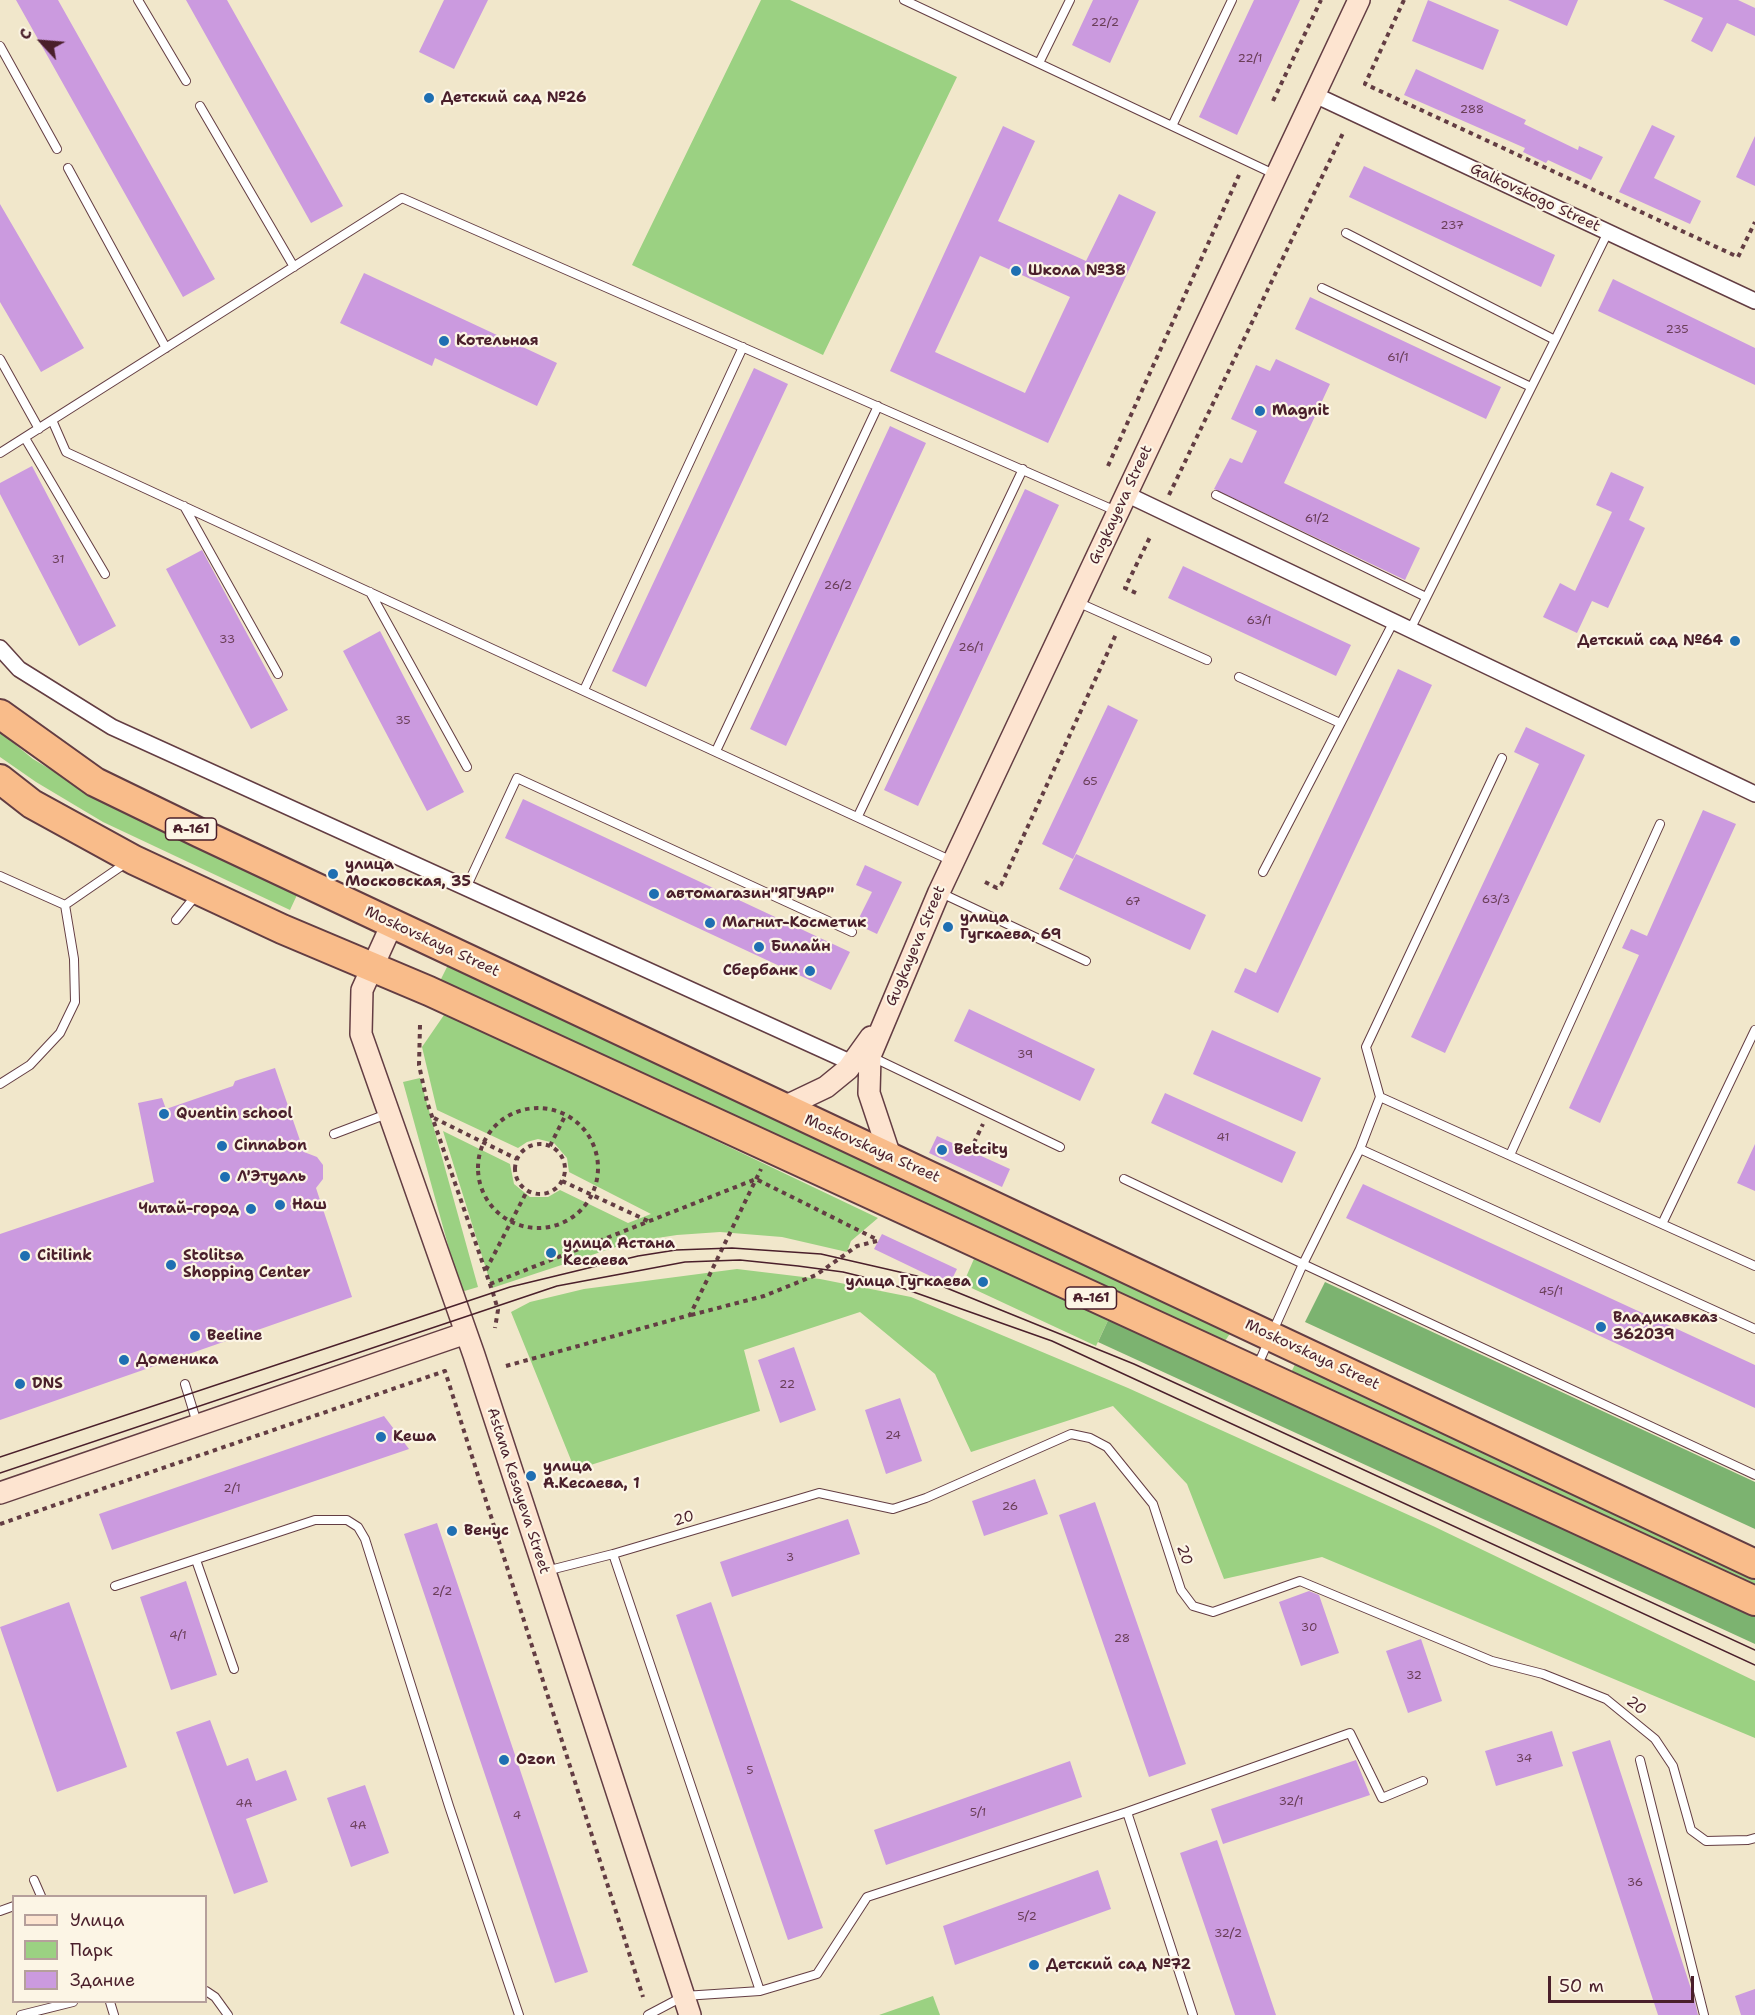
<!DOCTYPE html>
<meta charset="utf-8">
<style>
body{margin:0}
#map{position:relative;width:1755px;height:2015px;overflow:hidden;background:#f1e7cb;font-family:"Shantell Sans",sans-serif}
canvas{display:block}
.legend{position:absolute;left:12px;top:1895px;width:195px;height:108px;box-sizing:border-box;background:#fcf5e5;border:2px solid #b59f9b;margin:0;padding:8px 10px;list-style:none;font-size:18px;color:#4a1f2b}
.legend li{display:flex;align-items:center;gap:12px;height:30px}
.legend b{width:30px;border:2px solid #b59f9b}
.north{position:absolute;left:12px;top:12px;width:60px;height:60px;-webkit-text-stroke:4px #fcf5e5;paint-order:stroke;rotate:296deg;font-size:16px;font-weight:700;line-height:24px;text-align:center;color:#4a1f2b}
.north::after{content:'';display:block;margin:auto;width:21px;height:27px;background:#4a1f2b;clip-path:polygon(50% 0,100% 100%,50% 72%,0 100%)}
.scale{position:absolute;left:1548px;top:1976px;width:146px;height:27px;box-sizing:border-box;border:3px solid #4a1f2b;border-top:0;padding-left:8px;font-size:18px;line-height:21px;white-space:nowrap;color:#4a1f2b;-webkit-text-stroke:4px #fcf5e5;paint-order:stroke}
</style>
<div id="map">
<canvas width="1755" height="2015"></canvas>
<ul class="legend">
<li><b style="height:8px;background:#fde4d0"></b>Улица</li>
<li><b style="height:16px;background:#9bd182"></b>Парк</li>
<li><b style="height:16px;background:#cb9adf"></b>Здание</li>
</ul>
<div class="north">С</div>
<div class="scale">50 m</div>
</div>
<script>
const ctx = document.querySelector('canvas').getContext('2d');
ctx.lineJoin = 'round';
function paint(path, color) { ctx.fillStyle = color; ctx.fill(path, 'evenodd'); }
const shape = rows => new Path2D(rows.map(r => 'M' + r).join(''));
function trace(path, color, width, dash) { ctx.strokeStyle = color; ctx.lineWidth = width; ctx.lineCap = dash ? 'butt' : 'round'; ctx.setLineDash(dash || []); ctx.stroke(path); }
function label(font, color, halo, rows, align = 'center') {
  ctx.font = font + ' "Shantell Sans",sans-serif'; ctx.lineWidth = 4.5; ctx.setLineDash([]); ctx.textBaseline = 'middle'; ctx.strokeStyle = halo; ctx.fillStyle = color; for (const [text, x, y, turn = 0] of rows) {
    ctx.save(); ctx.translate(x, y); ctx.rotate((+turn || 0) * Math.PI / 180); ctx.textAlign = isNaN(turn) ? turn : align; if (halo) ctx.strokeText(text, 0, 0); ctx.fillText(text, 0, 0); ctx.restore();
  }
}
paint(shape([
 [761,0,790,0,957,77,823,355,632,265],
 [0,732,33,759,113,807,297,895,290,910,103,822,36,782,0,757],
 [450,961,1233,1329,1225,1341,440,981],
 [450,1014,878,1218,851,1241,847,1252,782,1237,720,1232,677,1235,631,1242,492,1288,443,1131,510,1164,514,1184,530,1197,548,1197,560,1190,628,1223,651,1214,569,1172,567,1158,554,1143,538,1139,527,1142,518,1148,437,1110,422,1047,444,1015],
 [420,1078,478,1287,461,1292,403,1082],
 [977,1252,1111,1314,1096,1346,963,1284],
 [737,1269,820,1279,911,1297,1128,1388,1433,1526,1755,1681,1755,1738,1322,1557,1224,1579,1187,1484,1113,1406,971,1452,935,1374,860,1312,744,1350,760,1411,575,1470,511,1312,530,1302,584,1289],
 [1297,1360,1755,1571,1755,1595,1288,1379],
 [933,1996,940,2015,879,2015]
]), '#9bd182');
paint(shape([
 [1325,1282,1755,1482,1755,1529,1305,1322],
 [1111,1314,1755,1611,1755,1644,1098,1342]
]), '#7cb370');
paint(shape([
 [16,0,58,0,215,279,183,297],
 [186,0,227,0,343,206,311,223],
 [444,0,488,0,454,69,419,52],
 [1093,0,1139,0,1110,63,1072,45],
 [1254,0,1300,0,1237,135,1199,117],
 [1428,0,1499,30,1483,70,1412,41],
 [1508,0,1578,0,1567,26],
 [1663,0,1738,0,1755,8,1755,36,1727,23,1712,52,1691,41,1703,18],
 [1416,69,1526,120,1524,124,1578,150,1579,146,1603,157,1591,180,1548,160,1546,163,1523,152,1525,148,1404,95],
 [1652,125,1675,136,1654,178,1701,201,1690,224,1619,192],
 [1003,126,1035,141,998,221,1086,261,1119,194,1156,212,1048,443,890,371],
 [980,256,1070,297,1025,393,935,352],
 [1755,136,1755,186,1736,177],
 [1364,166,1555,255,1541,287,1349,197],
 [0,204,84,348,41,372,0,302],
 [364,273,557,363,537,406,435,358,432,366,340,323],
 [1613,279,1755,348,1755,385,1598,311],
 [1310,297,1501,387,1486,419,1295,329],
 [1276,359,1330,384,1284,483,1420,548,1405,580,1214,489,1230,458,1242,463,1257,431,1231,419,1256,365,1270,371],
 [754,368,788,384,646,687,612,671],
 [890,426,926,443,786,746,750,729],
 [32,466,116,626,79,646,0,494,0,483],
 [1611,472,1644,487,1629,520,1645,528,1608,608,1592,601,1577,633,1543,617,1560,583,1575,591,1612,512,1596,505],
 [1025,489,1059,505,918,806,884,790],
 [202,550,288,710,251,729,166,569],
 [1183,566,1351,645,1336,676,1168,598],
 [380,631,464,792,427,811,343,651],
 [1398,669,1432,685,1278,1013,1234,992,1245,968,1256,973],
 [1108,705,1138,720,1073,859,1042,844],
 [1526,727,1585,755,1445,1053,1411,1037,1539,764,1514,752],
 [523,799,850,952,831,990,505,838],
 [1703,810,1736,824,1600,1123,1569,1108,1639,955,1622,948,1631,929,1647,936],
 [1076,854,1206,915,1190,950,1059,889],
 [865,865,902,882,877,934,856,924,872,892,856,885],
 [969,1009,1095,1069,1080,1101,954,1041],
 [1212,1030,1321,1078,1302,1122,1193,1074],
 [275,1068,304,1152,317,1157,323,1165,323,1179,316,1188,352,1297,0,1420,0,1234,154,1182,138,1103,162,1098,166,1109,233,1086,235,1081],
 [1165,1093,1296,1152,1282,1183,1151,1123],
 [937,1136,1010,1169,1002,1187,929,1153],
 [1755,1144,1755,1191,1737,1183],
 [1363,1184,1755,1365,1755,1408,1346,1218],
 [882,1234,957,1269,949,1285,874,1249],
 [794,1347,816,1410,780,1423,758,1360],
 [900,1398,922,1461,886,1474,865,1410],
 [384,1416,409,1449,112,1550,99,1514],
 [1035,1479,1048,1514,984,1536,972,1501],
 [1095,1502,1186,1764,1149,1777,1059,1515],
 [848,1519,860,1554,732,1597,720,1562],
 [437,1523,588,1972,555,1983,404,1534],
 [186,1581,217,1675,171,1690,140,1597],
 [1309,1591,1319,1595,1339,1653,1301,1666,1279,1602],
 [69,1602,127,1767,57,1792,0,1627],
 [711,1602,823,1928,788,1940,676,1615],
 [1421,1639,1442,1701,1408,1713,1386,1651],
 [210,1720,227,1766,248,1758,256,1781,286,1770,297,1800,246,1819,268,1882,234,1894,176,1732],
 [1552,1731,1563,1766,1496,1786,1485,1751],
 [1610,1740,1694,1998,1698,2015,1658,2015,1572,1752],
 [1356,1760,1370,1795,1223,1844,1211,1809],
 [1070,1761,1082,1797,886,1865,874,1830],
 [365,1785,389,1853,351,1867,327,1798],
 [1217,1840,1276,2015,1235,2015,1180,1853],
 [1098,1870,1111,1909,955,1965,943,1926],
 [1755,1989,1755,2015,1741,2015,1735,1996]
]), '#cb9adf');
const lane = shape([
 [138,0,186,81],
 [904,0,1274,174],
 [0,46,57,149],
 [1039,63,1070,0],
 [200,106,294,267],
 [1172,126,1232,0],
 [68,168,166,348],
 [1346,233,1555,340,1608,232],
 [1322,288,1531,387],
 [0,359,39,429],
 [52,420,66,452,952,861],
 [25,438,105,574],
 [0,453,402,198,1116,511],
 [1216,495,1426,597],
 [184,506,278,674],
 [370,592,467,767],
 [1077,602,1207,660],
 [1411,628,1555,340],
 [1239,677,1340,723],
 [584,690,743,347],
 [716,751,878,406],
 [858,816,1023,469],
 [1263,872,1394,621],
 [0,876,65,905,126,863],
 [466,888,517,778,852,932],
 [941,893,1086,961],
 [176,920,197,894],
 [872,1057,1060,1147],
 [0,1084,30,1065,60,1033,75,1002,74,959,65,905],
 [1380,1097,1366,1047,1502,758],
 [334,1134,387,1114],
 [1360,1149,1380,1097,1755,1266],
 [1510,1155,1660,824],
 [1124,1179,1303,1264,1360,1149,1755,1329],
 [1662,1224,1755,1030],
 [1273,1331,1303,1264,1755,1475],
 [1257,1367,1268,1342],
 [185,1384,197,1423],
 [613,1554,760,1991],
 [196,1560,234,1669],
 [546,1571,613,1554,819,1493,893,1509,926,1498,1071,1434,1090,1438,1107,1447,1153,1504,1181,1590,1193,1606,1213,1612,1300,1581,1492,1661,1543,1674,1606,1699,1655,1739,1673,1766,1691,1830,1706,1841,1748,1840,1755,1838],
 [115,1586,315,1520,347,1520,358,1527,365,1539,449,1806,519,2015],
 [1640,1760,1704,2015],
 [1127,1812,1350,1733,1382,1798,1423,1781],
 [34,1880,41,1896],
 [0,1911,14,1906],
 [206,1991,215,1997,228,2015],
 [110,2002,114,2015],
 [21,2015,73,2002],
 [648,2015,684,1996,760,1991,817,1974,867,1897,1127,1812,1193,2015]
]);
const street = shape([
 [1315,95,1755,301],
 [1126,494,1755,794],
 [0,648,19,669,112,727,852,1063]
]);
const secondary = shape([
 [392,924,362,990,361,1034,474,1355,690,2015],
 [782,1108,826,1087,848,1069,871,1037],
 [890,1156,869,1093,870,1056,939,892,1359,0],
 [0,1493,466,1333]
]);
const highway = shape([
 [0,714,95,782,200,833,1755,1564],
 [0,779,32,804,134,860,282,929,429,991,1755,1601]
]);
trace(lane, '#633d43', 10);
trace(street, '#633d43', 18);
trace(secondary, '#633d43', 24);
trace(highway, '#633d43', 32);
trace(shape([
 [1404,0,1365,84,1738,257,1755,222],
 [1273,101,1321,0],
 [1108,466,1239,175],
 [1169,495,1343,133],
 [1136,593,1125,588,1151,535],
 [985,882,997,888,1001,885,1117,632],
 [420,1025,419,1065,427,1102,493,1293,498,1310,495,1328],
 '478 1168a60 60 0 1 1 120 0a60 60 0 1 1-120 0Z',
 [434,1118,517,1159],
 '515 1169a25 25 0 1 1 50 0a25 25 0 1 1-50 0Z',
 [550,1146,566,1114],
 [970,1151,983,1124],
 [562,1181,648,1221],
 [486,1270,527,1191],
 [490,1284,756,1179,878,1240],
 [691,1315,764,1296,816,1275,857,1246,877,1241],
 [506,1366,690,1315,761,1169],
 [0,1524,445,1371,643,1997]
]), '#633d43', 4, [4.5, 4.5]);
trace(lane, '#fff', 8);
trace(street, '#fff', 15);
trace(secondary, '#fde4d0', 21);
trace(highway, '#f9bc8a', 28);
trace(shape([
 [0,1457,510,1287,638,1256,676,1250,732,1248,821,1254,917,1276,1134,1364,1755,1650],
 [0,1473,557,1286,685,1262,740,1260,798,1266,843,1272,888,1283,1052,1341,1755,1665]
]), '#4a1f2b', 1.5);
for (const [x, y, r, color] of [
 [429,98,6,"#1f6fb2"],
 [1016,271,6,"#1f6fb2"],
 [444,341,6,"#1f6fb2"],
 [1260,411,6,"#1f6fb2"],
 [1735,641,6,"#1f6fb2"],
 [333,874,6,"#1f6fb2"],
 [654,894,6,"#1f6fb2"],
 [710,923,6,"#1f6fb2"],
 [948,927,6,"#1f6fb2"],
 [759,947,6,"#1f6fb2"],
 [810,971,6,"#1f6fb2"],
 [164,1114,6,"#1f6fb2"],
 [222,1146,6,"#1f6fb2"],
 [942,1150,6,"#1f6fb2"],
 [225,1177,6,"#1f6fb2"],
 [280,1205,6,"#1f6fb2"],
 [251,1209,6,"#1f6fb2"],
 [551,1253,6,"#1f6fb2"],
 [25,1256,6,"#1f6fb2"],
 [171,1265,6,"#1f6fb2"],
 [983,1282,6,"#1f6fb2"],
 [1601,1327,6,"#1f6fb2"],
 [195,1336,6,"#1f6fb2"],
 [124,1360,6,"#1f6fb2"],
 [20,1384,6,"#1f6fb2"],
 [381,1437,6,"#1f6fb2"],
 [531,1476,6,"#1f6fb2"],
 [452,1531,6,"#1f6fb2"],
 [504,1760,6,"#1f6fb2"],
 [1034,1965,6,"#1f6fb2"]
]) { const dot = new Path2D(); dot.arc(x, y, r, 0, 2 * Math.PI); ctx.fillStyle = color; ctx.fill(dot); trace(dot, '#fcf5e5', 2); }
label('12px', '#6a3e58', null, [
 ["22/2",1105,23],
 ["22/1",1250,59],
 ["288",1472,110],
 ["237",1452,226],
 ["235",1677,330],
 ["61/1",1398,358],
 ["61/2",1317,519],
 ["31",58,560],
 ["26/2",838,586],
 ["63/1",1259,621],
 ["33",227,640],
 ["26/1",971,648],
 ["35",403,721],
 ["65",1090,782],
 ["63/3",1496,900],
 ["67",1133,902],
 ["39",1025,1055],
 ["41",1223,1138],
 ["45/1",1551,1292],
 ["22",787,1385],
 ["24",893,1436],
 ["2/1",232,1489],
 ["26",1010,1507],
 ["3",790,1558],
 ["2/2",442,1592],
 ["30",1309,1628],
 ["4/1",178,1636],
 ["28",1122,1639],
 ["32",1414,1676],
 ["34",1524,1759],
 ["5",750,1771],
 ["32/1",1291,1802],
 ["4А",244,1804],
 ["5/1",978,1813],
 ["4",517,1816],
 ["4А",358,1826],
 ["36",1635,1883],
 ["5/2",1027,1917],
 ["32/2",1228,1934]
]);
for (const [x, y, w] of [
 [191,829,51],
 [1091,1298,51]
]) { const box = new Path2D(); box.roundRect(x - w / 2, y - 11, w, 22, 4.5); ctx.fillStyle = '#fcf5e5'; ctx.fill(box); trace(box, '#4a1f2b', 1.5); }
label('bold 14px', '#4a1f2b', null, [
 ["А-161",191,829],
 ["А-161",1091,1298]
]);
label('bold 15px', '#4a1f2b', '#fcf5e5', [
 ["Детский сад №26",441,98],
 ["Школа №38",1028,271],
 ["Котельная",456,341],
 ["Magnit",1272,411],
 ["Детский сад №64",1723,641,"right"],
 ["улица",345,865],
 ["Московская, 35",345,882],
 ["автомагазин\"ЯГУАР\"",666,894],
 ["улица",960,918],
 ["Гугкаева, 69",960,935],
 ["Магнит-Косметик",722,923],
 ["Билайн",771,947],
 ["Сбербанк",798,971,"right"],
 ["Quentin school",176,1114],
 ["Cinnabon",234,1146],
 ["Betcity",954,1150],
 ["Л'Этуаль",237,1177],
 ["Наш",292,1205],
 ["Читай-город",239,1209,"right"],
 ["улица Астана",563,1244],
 ["Кесаева",563,1261],
 ["Citilink",37,1256],
 ["Stolitsa",183,1256],
 ["Shopping Center",183,1273],
 ["улица Гугкаева",971,1282,"right"],
 ["Владикавказ",1613,1318],
 ["362039",1613,1335],
 ["Beeline",207,1336],
 ["Доменика",136,1360],
 ["DNS",32,1384],
 ["Кеша",393,1437],
 ["улица",543,1467],
 ["А.Кесаева, 1",543,1484],
 ["Венус",464,1531],
 ["Ozon",516,1760],
 ["Детский сад №72",1046,1965]
], 'left');
label('15px', '#4a1f2b', '#fcf5e5', [
 ["Galkovskogo Street",1535,198,25],
 ["Gugkayeva Street",1121,505,-65],
 ["Moskovskaya Street",432,942,25],
 ["Gugkayeva Street",916,946,-67],
 ["Moskovskaya Street",872,1149,24],
 ["Moskovskaya Street",1312,1355,25],
 ["Astana Kesayeva Street",518,1491,72],
 ["20",684,1519,-17],
 ["20",1184,1555,72],
 ["20",1636,1706,40]
]);
</script>
